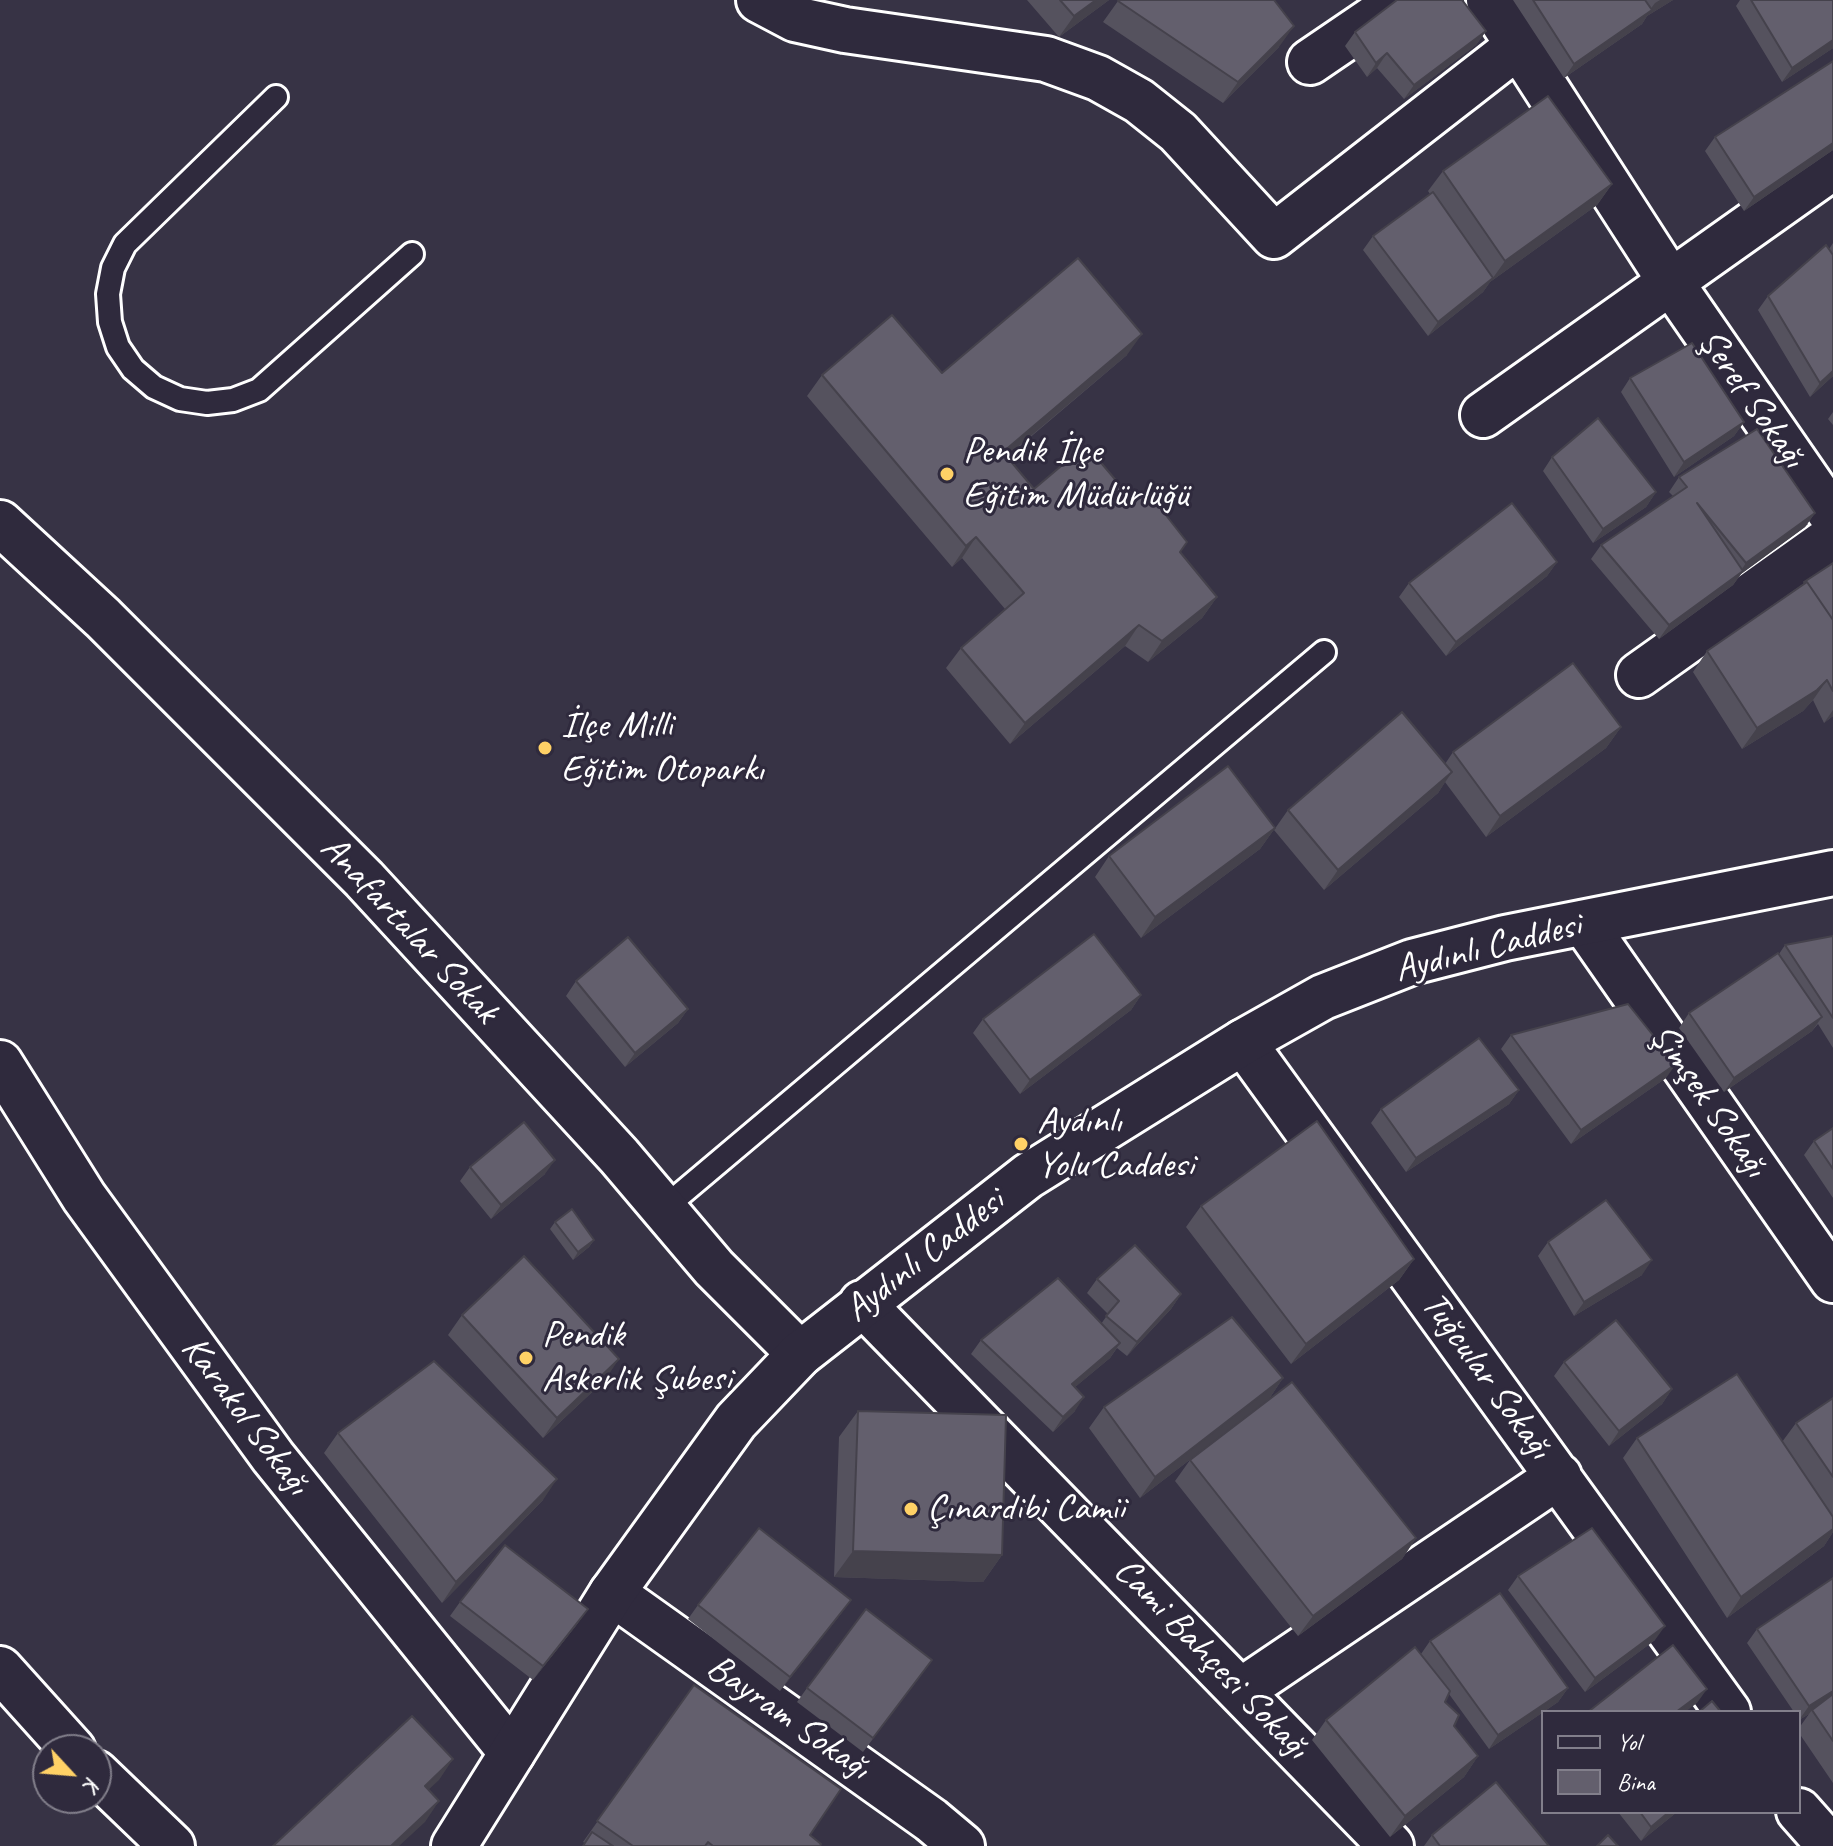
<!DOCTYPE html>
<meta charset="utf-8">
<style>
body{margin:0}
#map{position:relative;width:1833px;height:1846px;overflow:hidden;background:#373345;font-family:Caveat,sans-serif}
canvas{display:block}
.legend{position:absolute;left:1541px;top:1710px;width:260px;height:104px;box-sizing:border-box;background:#2f2a3d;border:2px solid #827f8b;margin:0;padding:10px 14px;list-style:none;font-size:24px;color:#fff}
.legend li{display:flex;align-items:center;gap:16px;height:40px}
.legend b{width:40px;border:2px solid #827f8b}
.north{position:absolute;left:32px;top:1734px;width:80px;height:80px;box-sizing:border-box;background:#2f2a3d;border:2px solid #827f8b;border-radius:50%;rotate:116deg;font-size:22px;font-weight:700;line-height:32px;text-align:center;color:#fff}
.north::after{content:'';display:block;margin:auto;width:28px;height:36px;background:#ffd166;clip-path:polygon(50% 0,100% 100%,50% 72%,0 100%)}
</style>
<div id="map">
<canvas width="1833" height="1846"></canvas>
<ul class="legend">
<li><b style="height:10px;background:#2f2a3d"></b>Yol</li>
<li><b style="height:22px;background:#635f6d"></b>Bina</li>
</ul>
<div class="north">K</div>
</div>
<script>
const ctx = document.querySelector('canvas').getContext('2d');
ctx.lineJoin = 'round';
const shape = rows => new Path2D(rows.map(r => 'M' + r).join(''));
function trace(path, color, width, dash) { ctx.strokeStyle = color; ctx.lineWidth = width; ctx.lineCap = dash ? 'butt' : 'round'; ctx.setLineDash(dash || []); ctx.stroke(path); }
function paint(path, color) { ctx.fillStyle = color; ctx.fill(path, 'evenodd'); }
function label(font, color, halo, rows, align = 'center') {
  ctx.font = font + ' Caveat,sans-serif'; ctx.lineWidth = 6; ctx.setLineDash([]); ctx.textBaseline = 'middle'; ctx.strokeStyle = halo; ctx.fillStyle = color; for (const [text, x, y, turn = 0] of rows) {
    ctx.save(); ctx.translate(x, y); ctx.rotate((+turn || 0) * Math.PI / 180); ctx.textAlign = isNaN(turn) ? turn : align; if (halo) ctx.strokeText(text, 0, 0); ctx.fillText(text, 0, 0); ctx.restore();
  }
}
const service = shape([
 [276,97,125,244,113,268,108,294,110,322,118,347,133,369,154,387,180,399,207,403,233,400,259,390,412,254],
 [663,1209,1324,652]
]);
const minor = shape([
 [759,0,795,19,845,30,1046,59,1098,78,1139,101,1178,132,1274,236,1518,46],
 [1489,0,1670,281,1833,517],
 [1310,62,1401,0],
 [1483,415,1833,167],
 [0,523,103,618,364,879,619,1156,714,1268,800,1354],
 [1639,675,1833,537],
 [1584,923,1833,1280],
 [1243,1042,1728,1712],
 [0,1063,84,1197,273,1457,512,1753],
 [862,1303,1391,1846],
 [612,1593,931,1820,962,1846],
 [0,1669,73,1750],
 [1242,1690,1559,1476],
 [96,1773,172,1846],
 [1799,1811,1830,1846]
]);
const secondary = shape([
 [454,1846,612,1593,736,1421,800,1354,1028,1176,1243,1042,1323,997,1412,962,1505,938,1833,873]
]);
trace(service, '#fff', 28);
trace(minor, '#fff', 50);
trace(secondary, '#fff', 50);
trace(service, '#2f2a3d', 22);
trace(minor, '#2f2a3d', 44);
trace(secondary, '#2f2a3d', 44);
paint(shape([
 [1027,0,1109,0,1059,37],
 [1513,0,1673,0,1647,16,1642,24,1564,78],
 [1740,0,1833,0,1833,48,1782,82,1736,6],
 [1118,1,1279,47,1223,103,1103,22],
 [1486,31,1476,45,1404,99,1377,68,1367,77,1345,46,1355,32],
 [1715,137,1833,150,1744,211,1705,151],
 [1443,171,1612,184,1597,205,1490,282,1483,292,1428,336,1363,250,1373,236,1430,194,1428,191],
 [1833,243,1833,376,1810,397,1758,310,1768,296,1829,249],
 [1127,355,1007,457,1034,489,1130,497,1180,552,1217,597,1202,618,1148,662,1125,646,1010,744,946,668,961,648,1005,609,962,558,952,567,807,396,822,375,942,373],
 [1630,378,1744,422,1734,436,1674,477,1621,392],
 [1833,412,1833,425,1828,419],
 [1552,457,1656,492,1646,507,1593,543,1543,471],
 [1679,477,1815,513,1805,527,1741,574,1733,585,1659,639,1591,559,1601,545,1673,496,1669,492],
 [1557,562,1547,576,1446,656,1399,597,1409,583],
 [1833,563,1833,716,1824,723,1813,700,1803,711,1742,749,1693,672,1707,651],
 [1621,727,1606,748,1486,837,1445,782,1438,793,1324,890,1274,830,1288,810,1445,764,1453,752],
 [1275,828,1260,849,1141,938,1095,877,1109,856],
 [1833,936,1833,1048,1818,1024,1812,1031,1724,1092,1679,1028,1689,1013,1779,954,1785,945],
 [576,981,688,1009,678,1023,625,1067,566,996],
 [1141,995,1131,1010,1020,1094,973,1033,983,1019],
 [1511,1035,1666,1078,1571,1144,1501,1049],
 [1519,1090,1509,1104,1406,1172,1371,1123,1381,1109],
 [1833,1128,1833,1198,1804,1155,1814,1141],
 [470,1167,545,1174,491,1219,460,1181],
 [1201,1206,1414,1259,1399,1280,1291,1364,1186,1227],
 [555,1222,594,1240,589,1247,573,1260,550,1229],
 [1548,1242,1642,1275,1574,1316,1538,1256],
 [1097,1279,1181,1294,1171,1309,1127,1356,1117,1348,1110,1358,1075,1387,1075,1411,1053,1432,971,1354,981,1340,1101,1324,1108,1314,1087,1293],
 [462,1315,605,1380,543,1438,448,1335],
 [1564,1362,1672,1389,1662,1404,1609,1446,1554,1376],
 [1283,1378,1269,1399,1140,1498,1089,1428,1104,1407],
 [1833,1398,1833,1532,1824,1546,1727,1618,1623,1458,1637,1438,1782,1442,1796,1423],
 [858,1411,1002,1555,983,1582,834,1577,839,1437],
 [338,1433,543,1500,442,1603,324,1453],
 [1190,1460,1416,1538,1402,1559,1298,1636,1175,1481],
 [1518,1576,1655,1640,1585,1692,1508,1590],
 [1833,1578,1833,1783,1799,1733,1799,1728,1809,1714,1799,1720,1799,1712,1794,1712,1747,1643,1757,1629],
 [851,1600,780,1691,688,1619,698,1605],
 [460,1602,578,1623,533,1680,450,1616],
 [1430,1641,1568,1688,1558,1702,1489,1749,1449,1694,1445,1702,1454,1726,1478,1756,1464,1777,1390,1837,1312,1740,1326,1720,1421,1654],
 [922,1674,863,1752,797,1702,807,1688],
 [694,1685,810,1835,820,1846,583,1846,585,1843,583,1842],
 [1618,1812,1677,1812,1641,1841],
 [1432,1835,1549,1846,1424,1846]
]), '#55525e');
paint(shape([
 [1096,0,1109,0,1059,37,1074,16],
 [1660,0,1673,0,1647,16,1642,24,1564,78,1574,64,1649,11,1655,3],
 [1294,26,1279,47,1223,103,1238,82],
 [1486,31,1476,45,1404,99,1414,85],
 [1833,40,1833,48,1782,82,1792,68],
 [1387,53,1377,68,1367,77,1376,63],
 [1833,143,1833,150,1744,211,1754,197],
 [1612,184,1597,205,1490,282,1505,261],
 [1493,278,1483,292,1428,336,1438,322],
 [1142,334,1127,355,988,472,1003,452],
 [1833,371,1833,376,1810,397,1820,383],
 [1744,422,1734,436,1674,477,1684,462],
 [1656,492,1646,507,1593,543,1603,529],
 [1815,513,1805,527,1741,574,1733,585,1659,639,1669,625,1738,575,1746,563],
 [976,537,962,558,952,567,966,546],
 [1557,562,1547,576,1446,656,1456,642],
 [1217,597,1202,618,1148,662,1162,641],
 [1139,625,1125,646,1010,744,1025,723],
 [1827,680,1813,700,1803,711,1742,749,1757,728],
 [1833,710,1833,716,1824,723],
 [1621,727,1606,748,1486,837,1500,816],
 [1452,772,1438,793,1324,890,1338,870],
 [1275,828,1260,849,1141,938,1155,917],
 [1141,995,1131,1010,1020,1094,1030,1080],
 [688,1009,678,1023,625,1067,635,1053],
 [1822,1017,1812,1031,1724,1092,1734,1078],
 [1676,1064,1666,1078,1571,1144,1581,1130],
 [1519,1090,1509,1104,1406,1172,1416,1158],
 [555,1160,545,1174,491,1219,501,1205],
 [594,1240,589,1247,573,1260,578,1252],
 [1414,1259,1399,1280,1291,1364,1306,1344],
 [1652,1260,1642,1275,1574,1316,1584,1302],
 [1181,1294,1171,1309,1127,1356,1137,1342],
 [1120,1343,1110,1358,1062,1398,1072,1384],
 [619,1359,605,1380,543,1438,557,1418],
 [1283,1378,1269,1399,1140,1498,1155,1477],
 [1672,1389,1662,1404,1609,1446,1619,1431],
 [1084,1397,1075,1411,1053,1432,1063,1417],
 [557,1479,543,1500,442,1603,456,1582],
 [1833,1529,1833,1532,1824,1546,1727,1618,1741,1597],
 [1416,1538,1402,1559,1298,1636,1313,1616],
 [853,1551,1002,1555,983,1582,834,1577],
 [851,1600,841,1614,780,1691,790,1677],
 [588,1609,578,1623,533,1680,543,1666],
 [1665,1626,1655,1640,1585,1692,1595,1678],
 [1568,1688,1558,1702,1489,1749,1498,1735],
 [1707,1689,1697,1703,1685,1712,1676,1712],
 [1833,1691,1833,1698,1812,1710,1809,1714,1799,1720,1809,1706],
 [1478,1756,1464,1777,1390,1837,1405,1816],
 [453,1759,439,1780,411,1806,425,1786],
 [439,1801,425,1822,399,1846,391,1846],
 [1669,1812,1677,1812,1641,1841,1651,1827]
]), '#45424c');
const building = shape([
 [1060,0,1096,0,1074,16,1060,0],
 [1120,0,1274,0,1294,26,1238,82,1118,1,1120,0],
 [1397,0,1462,0,1486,31,1414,85,1387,53,1376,63,1355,32,1397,0],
 [1533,0,1645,0,1652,10,1574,64,1533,0],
 [1751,0,1833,0,1833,40,1792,68,1751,0],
 [1833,61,1833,143,1754,197,1715,137,1833,61],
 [1548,96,1612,184,1505,261,1443,171,1548,96],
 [1433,192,1493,278,1438,322,1373,236,1433,192],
 [1826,245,1833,255,1833,371,1820,383,1768,296,1826,245],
 [1078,258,1142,334,1003,452,1034,489,1086,445,1130,497,1147,491,1187,542,1180,552,1217,597,1162,641,1139,625,1025,723,961,648,1024,593,976,537,966,546,822,375,892,315,942,373,1078,258],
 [1692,343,1744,422,1684,462,1630,378,1692,343],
 [1598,418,1656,492,1603,529,1552,457,1598,418],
 [1757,429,1815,513,1746,563,1697,503,1743,571,1669,625,1601,545,1687,487,1679,477,1757,429],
 [1512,503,1557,562,1456,642,1409,583,1512,503],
 [1833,563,1833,620,1807,582,1805,583,1804,582,1833,563],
 [1807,582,1833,620,1833,691,1827,680,1817,690,1757,728,1707,651,1807,582],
 [1573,663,1621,727,1500,816,1453,752,1573,663],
 [1402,712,1452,772,1338,870,1288,810,1402,712],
 [1228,766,1275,828,1155,917,1109,856,1228,766],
 [1094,934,1141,995,1030,1080,983,1019,1094,934],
 [1833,936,1833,1018,1785,945,1833,936],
 [628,937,688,1009,635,1053,576,981,628,937],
 [1778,953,1822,1017,1734,1078,1689,1013,1778,953],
 [1628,1004,1676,1064,1581,1130,1511,1035,1628,1004],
 [1479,1038,1519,1090,1416,1158,1381,1109,1479,1038],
 [1317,1121,1414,1259,1306,1344,1201,1206,1317,1121],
 [524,1122,555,1160,501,1205,470,1167,524,1122],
 [1833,1128,1833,1169,1814,1141,1833,1128],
 [1606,1200,1652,1260,1584,1302,1548,1242,1606,1200],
 [572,1209,594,1240,578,1252,555,1222,572,1209],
 [1135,1245,1181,1294,1137,1342,1106,1316,1119,1301,1097,1279,1135,1245],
 [524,1256,619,1359,557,1418,462,1315,524,1256],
 [1058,1278,1120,1343,1072,1384,1084,1397,1063,1417,981,1340,1058,1278],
 [1232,1317,1283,1378,1155,1477,1104,1407,1232,1317],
 [1616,1320,1672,1389,1619,1431,1564,1362,1616,1320],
 [434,1361,557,1479,456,1582,338,1433,434,1361],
 [1737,1374,1833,1517,1833,1529,1741,1597,1637,1438,1737,1374],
 [1292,1382,1416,1538,1313,1616,1190,1460,1292,1382],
 [1833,1398,1833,1477,1796,1423,1833,1398],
 [858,1411,1006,1415,1002,1555,853,1551,858,1411],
 [759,1528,851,1600,790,1677,698,1605,759,1528],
 [1592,1528,1665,1626,1595,1678,1518,1576,1592,1528],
 [505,1545,588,1609,543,1666,460,1602,505,1545],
 [1833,1578,1833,1691,1809,1706,1757,1629,1833,1578],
 [1500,1593,1568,1688,1498,1735,1430,1641,1500,1593],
 [866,1609,932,1660,873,1738,807,1688,866,1609],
 [1673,1645,1707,1689,1676,1712,1588,1712,1673,1645],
 [1415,1647,1450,1691,1445,1702,1459,1715,1454,1726,1478,1756,1405,1816,1326,1720,1415,1647],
 [694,1685,841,1789,810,1835,821,1844,820,1846,713,1846,708,1842,705,1846,633,1846,597,1821,694,1685],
 [1833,1694,1833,1741,1812,1710,1833,1694],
 [1712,1701,1721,1712,1699,1712,1712,1701],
 [412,1716,453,1759,425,1786,439,1801,391,1846,273,1846,412,1716],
 [1496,1782,1549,1846,1440,1846,1432,1835,1496,1782],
 [1640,1812,1669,1812,1651,1827,1640,1812],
 [592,1832,613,1846,583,1846,592,1832],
 [1608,1835,1618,1846,1597,1846,1608,1835]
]);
paint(building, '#635f6d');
trace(building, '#45424c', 2);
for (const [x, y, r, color] of [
 [947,474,8,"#ffd166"],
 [545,748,8,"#ffd166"],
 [1021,1144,8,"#ffd166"],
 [526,1358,8,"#ffd166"],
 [911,1509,8,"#ffd166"]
]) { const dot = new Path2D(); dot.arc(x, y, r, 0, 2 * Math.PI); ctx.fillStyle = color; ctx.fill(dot); trace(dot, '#2f2a3d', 3); }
label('38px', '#fff', '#2f2a3d', [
 ["Şeref Sokağı",1751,399,55],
 ["Anafartalar Sokak",409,930,47],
 ["Aydınlı Caddesi",1488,948,-14],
 ["Şimşek Sokağı",1708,1101,55],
 ["Aydınlı Caddesi",925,1256,-38],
 ["Tuğcular Sokağı",1486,1376,54],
 ["Karakol Sokağı",245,1416,53],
 ["Cami Bahçesi Sokağı",1211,1659,46],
 ["Bayram Sokağı",788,1718,35]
]);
label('38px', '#fff', '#2f2a3d', [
 ["Pendik İlçe",963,452],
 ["Eğitim Müdürlüğü",963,496],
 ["İlçe Milli",561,726],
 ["Eğitim Otoparkı",561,770],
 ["Aydınlı",1037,1122],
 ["Yolu Caddesi",1037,1166],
 ["Pendik",542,1336],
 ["Askerlik Şubesi",542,1380],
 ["Çınardibi Camii",927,1509]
], 'left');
</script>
